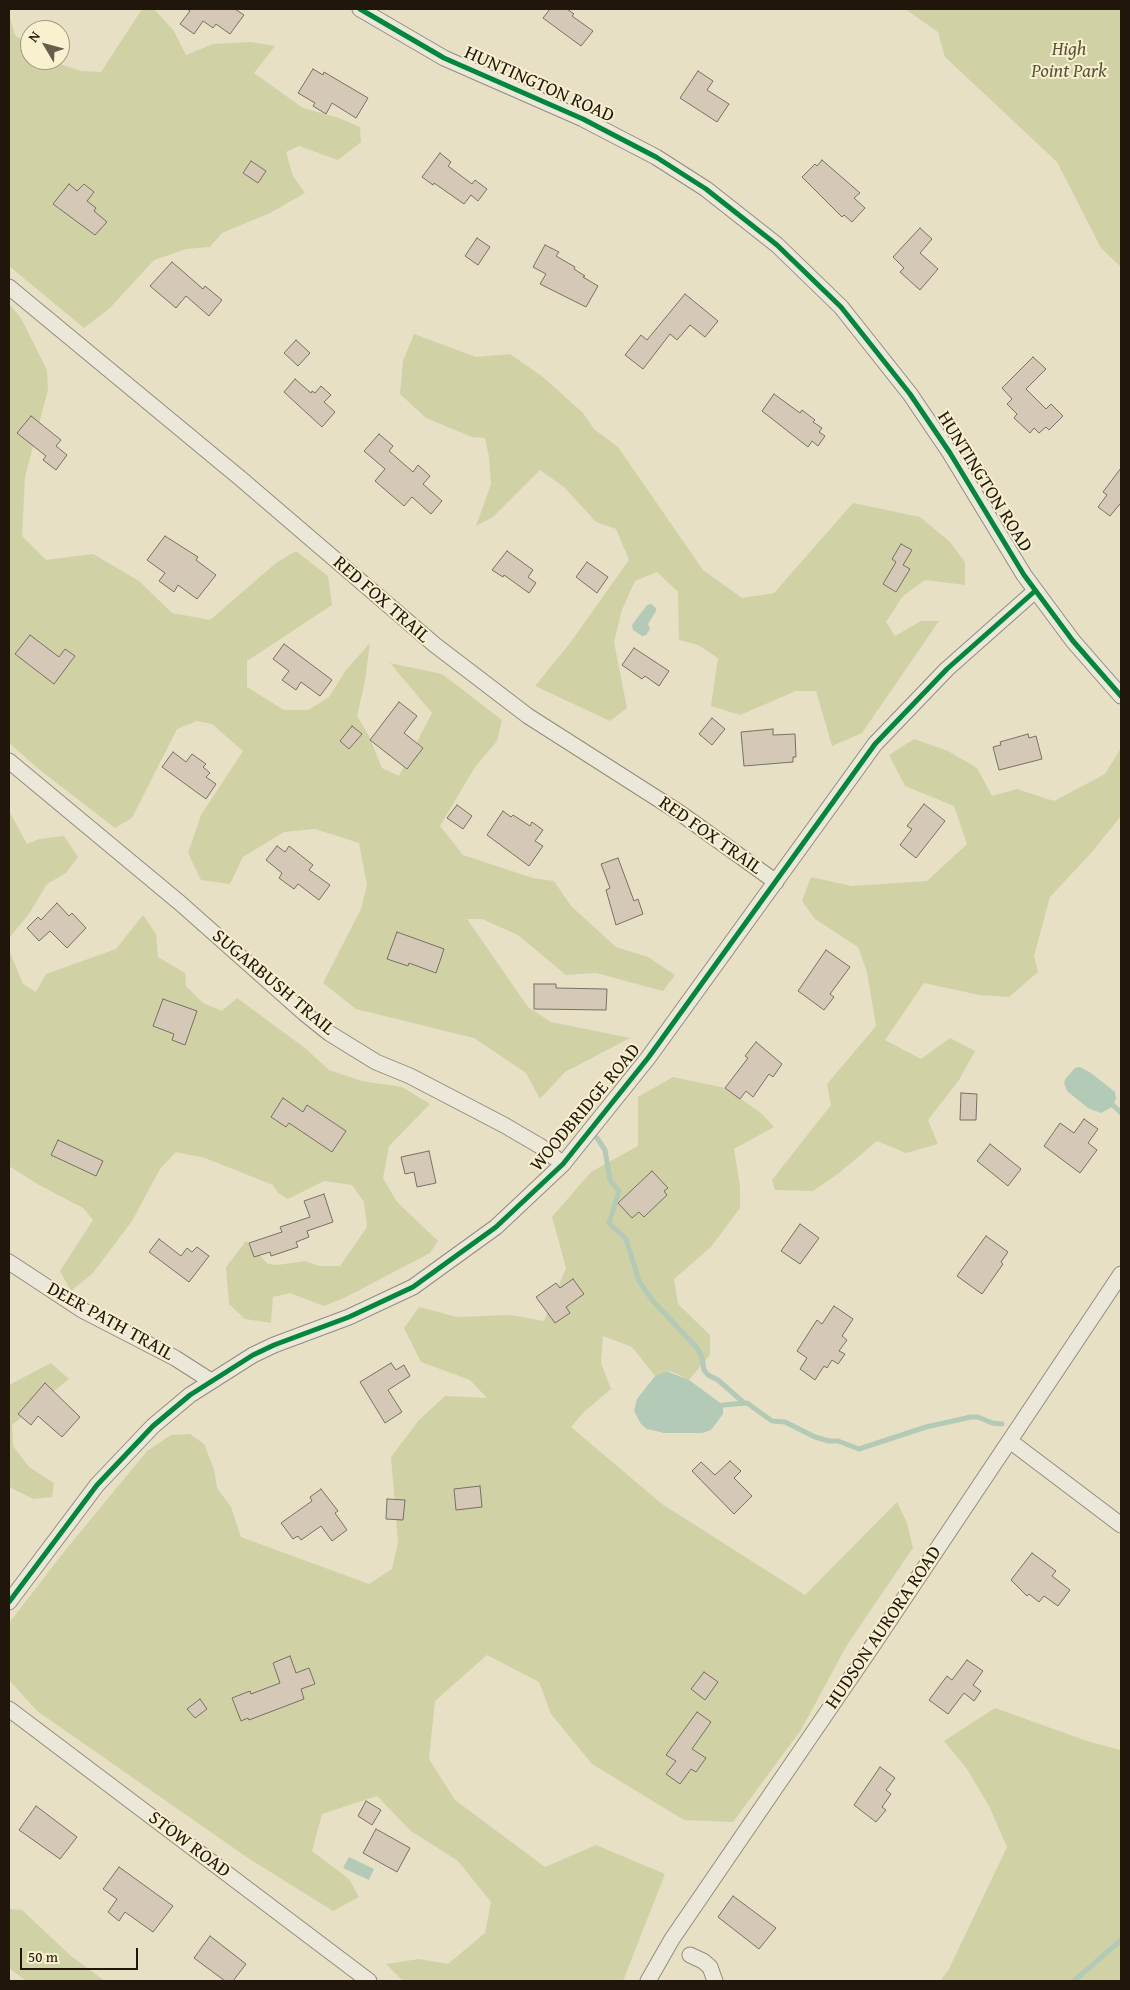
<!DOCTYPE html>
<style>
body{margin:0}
#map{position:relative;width:1130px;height:1990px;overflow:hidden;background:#e7e0c5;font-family:"Gentium Book Plus",serif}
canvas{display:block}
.frame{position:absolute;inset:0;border:10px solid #20160b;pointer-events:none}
.north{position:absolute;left:20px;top:20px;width:50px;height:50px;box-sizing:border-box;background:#f9f0d0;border:1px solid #a29981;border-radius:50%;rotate:307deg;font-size:14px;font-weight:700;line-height:20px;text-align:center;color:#20160b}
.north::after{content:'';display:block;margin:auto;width:18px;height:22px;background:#665d4c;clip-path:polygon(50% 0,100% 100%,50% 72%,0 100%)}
.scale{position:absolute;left:20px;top:1948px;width:118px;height:22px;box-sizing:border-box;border:2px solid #20160b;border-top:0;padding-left:6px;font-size:15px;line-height:18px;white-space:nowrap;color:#20160b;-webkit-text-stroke:4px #f9f0d0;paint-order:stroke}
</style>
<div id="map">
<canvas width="1130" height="1990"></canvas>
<div class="frame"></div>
<div class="north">N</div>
<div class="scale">50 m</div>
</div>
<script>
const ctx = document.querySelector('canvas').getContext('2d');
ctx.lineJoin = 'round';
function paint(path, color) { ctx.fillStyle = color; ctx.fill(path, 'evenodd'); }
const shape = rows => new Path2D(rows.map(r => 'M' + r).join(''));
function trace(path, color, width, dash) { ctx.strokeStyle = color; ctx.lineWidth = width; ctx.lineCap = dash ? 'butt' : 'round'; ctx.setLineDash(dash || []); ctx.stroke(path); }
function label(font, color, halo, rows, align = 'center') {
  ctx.font = font + ' "Gentium Book Plus",serif'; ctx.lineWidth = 4; ctx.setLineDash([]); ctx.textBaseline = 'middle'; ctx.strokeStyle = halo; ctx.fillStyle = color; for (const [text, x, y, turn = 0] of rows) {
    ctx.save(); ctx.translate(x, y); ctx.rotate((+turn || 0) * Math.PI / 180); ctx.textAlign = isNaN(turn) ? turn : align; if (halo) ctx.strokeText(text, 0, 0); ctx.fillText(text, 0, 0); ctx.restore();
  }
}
paint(shape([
 [142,9,154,9,174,31,186,55,213,44,251,42,275,46,254,73,303,108,339,118,360,127,361,142,338,160,299,146,286,152,293,176,305,193,270,213,222,233,210,247,186,249,154,260,110,308,84,328,9,266,9,15,15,35,30,46,30,60,48,60,81,71,101,72],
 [905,9,1121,9,1121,267,1101,248,1057,162,945,57,938,32],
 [9,304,21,318,47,370,48,390,25,477,22,536,46,560,93,554,139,581,172,613,210,620,276,563,296,551,328,576,332,605,247,661,247,687,284,710,308,710,329,697,346,670,370,643,365,681,357,716,369,736,382,768,399,776,432,713,390,663,442,674,502,720,497,741,475,767,440,826,463,855,533,878,554,881,571,906,616,947,648,957,675,975,663,991,596,973,566,975,518,935,482,919,467,919,528,1007,551,1022,630,1038,565,1072,540,1099,526,1073,474,1038,356,1009,323,983,361,909,367,885,359,843,315,829,284,832,243,857,230,884,201,880,188,853,201,815,243,751,212,724,197,721,177,729,132,818,115,828,41,771,9,743],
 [414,334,476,357,510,354,543,377,583,413,594,429,618,447,703,570,742,598,774,593,853,503,920,517,950,542,965,562,965,585,925,580,903,596,886,622,895,636,921,621,939,621,862,733,832,746,816,691,796,691,740,715,711,706,718,658,698,645,679,640,678,592,657,572,635,581,622,610,614,642,627,708,610,721,535,686,570,643,629,560,616,529,596,522,564,487,540,470,493,517,476,526,491,484,489,457,485,438,472,437,426,418,400,394,403,361],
 [914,739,948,751,977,768,992,796,1017,789,1054,801,1105,774,1121,748,1121,816,1092,852,1050,897,1034,956,1038,972,1009,997,979,995,924,983,885,1040,921,1059,950,1038,975,1051,959,1080,928,1120,938,1144,906,1153,877,1141,839,1173,813,1191,775,1190,772,1180,831,1105,827,1084,876,1026,867,972,858,947,815,919,802,901,811,877,852,886,927,881,967,844,954,806,905,786,889,755],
 [9,811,27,844,39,839,64,836,78,857,66,873,47,884,29,914,9,938],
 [143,915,156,934,158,957,185,973,186,986,203,1003,222,1011,237,998,305,1048,329,1070,362,1081,402,1087,430,1104,389,1146,383,1178,397,1202,438,1241,430,1253,346,1297,324,1306,290,1293,273,1297,271,1323,245,1319,229,1304,226,1267,246,1241,268,1264,277,1265,305,1261,319,1266,340,1266,367,1227,364,1202,352,1185,324,1181,288,1199,278,1193,273,1185,205,1158,176,1152,160,1169,132,1221,93,1273,71,1291,60,1271,93,1220,83,1208,39,1185,9,1166,9,950,23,984,36,992,46,974,116,949],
 [673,1077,725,1088,761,1113,774,1127,734,1149,740,1187,740,1208,711,1247,674,1279,678,1304,710,1335,710,1355,689,1380,673,1372,666,1371,655,1376,632,1347,603,1336,601,1363,611,1389,584,1412,571,1427,662,1504,805,1595,897,1502,907,1523,913,1548,847,1645,801,1730,733,1822,684,1820,592,1764,551,1714,539,1682,487,1655,435,1701,429,1759,455,1800,545,1867,596,1845,665,1874,623,1981,403,1981,386,1964,419,1959,448,1964,485,1933,491,1902,458,1861,411,1831,377,1796,322,1814,312,1851,349,1879,359,1897,333,1911,248,1858,37,1711,9,1680,9,1623,63,1553,147,1451,171,1435,190,1434,204,1444,214,1469,217,1488,231,1507,241,1537,369,1584,392,1569,398,1542,391,1457,419,1420,445,1396,487,1398,470,1380,421,1362,404,1328,419,1307,457,1317,511,1315,544,1321,566,1268,552,1217,591,1172,638,1146,638,1097],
 [51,1363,69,1379,12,1425,13,1446,29,1467,54,1483,52,1497,33,1499,9,1487,9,1385],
 [995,1708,1087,1741,1121,1750,1121,1981,940,1981,949,1969,1007,1847,989,1806,967,1769,944,1741],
 [9,1909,22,1910,71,1956,105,1981,26,1981,9,1968]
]), '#d1d1a6');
paint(shape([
 [651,604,656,608,656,611,648,624,650,629,646,635,642,636,633,630,632,625,647,605],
 [1080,1067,1091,1073,1115,1092,1116,1099,1112,1107,1101,1113,1088,1108,1067,1091,1064,1083,1066,1078,1075,1068],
 [666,1371,689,1380,723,1405,723,1414,711,1430,702,1433,664,1433,647,1429,641,1424,634,1411,637,1399,655,1376],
 [349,1857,374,1869,369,1880,343,1868]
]), '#b3cab6');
trace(shape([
 [1113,1105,1121,1113],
 [597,1138,605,1150,610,1180,619,1191,609,1223,626,1239,639,1281,653,1301,697,1348,702,1357,704,1370,708,1375,718,1380,743,1402],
 [723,1405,747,1403,772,1421,785,1422,815,1437,829,1441,838,1441,859,1449,926,1427,971,1417,978,1417,992,1423,1002,1424],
 [1074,1981,1121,1940]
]), '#b3cab6', 5);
const building = shape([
 [187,9,235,9,244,15,230,34,216,24,213,28,203,21,194,34,180,24,190,11,187,9],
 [550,9,567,9,574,14,572,16,593,31,581,46,543,18,550,9],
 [313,69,323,75,324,72,368,98,356,118,332,103,326,114,313,106,315,103,298,93,313,69],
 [698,71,713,81,707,90,729,104,717,122,680,98,698,71],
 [440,153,451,162,448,166,472,184,475,180,487,189,478,201,471,195,464,204,434,183,433,185,422,177,440,153],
 [822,160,860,193,854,198,865,208,852,222,844,215,842,217,802,177,815,164,817,166,822,160],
 [251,161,266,171,258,183,243,173,251,161],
 [69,184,77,191,84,184,94,192,87,201,96,208,94,211,107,222,95,235,53,204,69,184],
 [920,228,932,239,920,253,938,269,920,290,900,272,904,268,893,257,920,228],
 [477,238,490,247,478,265,465,256,477,238],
 [545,245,559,252,556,256,575,267,574,269,585,276,583,277,598,286,586,307,540,284,546,274,533,267,545,245],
 [172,262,203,289,205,286,222,300,209,316,186,296,176,308,150,286,172,262],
 [685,294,718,321,705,337,690,325,677,340,670,334,643,369,625,355,641,335,647,340,685,294],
 [296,340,310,353,298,366,284,353,296,340],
 [1033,357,1046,369,1026,389,1046,409,1051,404,1063,416,1049,430,1046,427,1039,433,1034,428,1030,433,1014,418,1017,414,1007,404,1012,399,1002,388,1033,357],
 [295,379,311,393,312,391,315,393,321,386,331,395,324,402,335,412,322,427,284,392,295,379],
 [774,394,800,413,802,410,815,420,813,422,822,428,819,432,825,436,818,446,812,441,808,447,762,411,774,394],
 [31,416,61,440,56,446,67,455,56,470,43,460,46,456,17,433,31,416],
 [379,434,393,446,389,451,413,472,418,465,430,476,423,484,442,501,431,514,412,497,404,506,375,481,385,469,364,451,379,434],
 [1121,468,1121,505,1120,504,1110,516,1098,507,1107,495,1103,492,1121,468],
 [165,536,198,557,196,560,216,575,197,599,178,585,174,592,159,581,165,573,147,560,165,536],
 [901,544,912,550,903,565,910,569,896,592,883,584,896,562,892,559,901,544],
 [507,551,533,570,528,577,536,583,529,593,504,575,503,577,492,570,507,551],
 [587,562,608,577,597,593,576,577,587,562],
 [30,635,59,657,65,649,75,656,54,684,15,654,30,635],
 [284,644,332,680,320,696,301,682,296,690,282,680,289,671,273,659,284,644],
 [634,648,669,671,659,686,645,676,642,679,622,665,634,648],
 [399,702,417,716,404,733,423,748,407,769,370,740,399,702],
 [712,718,725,729,712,745,699,734,712,718],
 [352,726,362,734,349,749,340,741,352,726],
 [773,729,773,735,795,734,796,757,793,757,793,762,744,766,741,732,773,729],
 [1028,734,1029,738,1036,736,1042,759,999,770,993,747,1001,745,1000,742,1028,734],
 [173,752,186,762,192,754,206,764,203,767,210,773,206,777,216,784,206,799,162,767,173,752],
 [924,804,945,821,916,858,900,845,912,829,907,826,924,804],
 [457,805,472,816,463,829,447,818,457,805],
 [503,811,511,817,513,815,530,826,532,822,543,830,535,841,543,846,529,866,487,835,503,811],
 [277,846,285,852,289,846,313,865,309,870,330,885,319,900,298,884,294,889,279,878,282,873,266,860,277,846],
 [618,858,634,901,638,899,643,914,616,925,606,890,610,888,601,864,618,858],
 [57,903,69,916,72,913,86,928,67,948,50,931,39,941,27,928,38,917,41,920,57,903],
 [397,932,444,949,436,973,409,963,408,966,387,959,397,932],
 [826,950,850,967,830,994,834,997,824,1010,798,991,826,950],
 [534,984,556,984,556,988,607,989,606,1010,534,1009,534,984],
 [163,999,197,1011,185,1045,172,1040,174,1034,153,1026,163,999],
 [756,1042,782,1064,773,1077,769,1074,753,1097,746,1091,740,1099,725,1088,748,1058,745,1056,756,1042],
 [961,1093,977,1094,976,1120,960,1120,961,1093],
 [283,1098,303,1112,307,1105,346,1131,332,1152,289,1123,286,1127,271,1117,283,1098],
 [1084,1119,1098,1129,1088,1143,1097,1150,1080,1173,1044,1146,1060,1123,1074,1133,1084,1119],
 [58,1140,103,1161,96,1176,51,1155,58,1140],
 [990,1144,1021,1169,1008,1186,977,1161,990,1144],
 [429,1151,436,1183,417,1187,414,1172,405,1174,401,1157,429,1151],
 [652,1171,668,1188,664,1191,667,1195,644,1217,639,1212,632,1218,618,1203,652,1171],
 [324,1194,333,1222,307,1231,309,1237,296,1242,298,1247,271,1256,270,1252,254,1257,249,1243,282,1232,280,1227,310,1217,304,1201,324,1194],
 [800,1224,819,1238,800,1264,781,1251,800,1224],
 [986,1236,1008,1252,1001,1262,1003,1264,982,1294,957,1276,986,1236],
 [159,1239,181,1256,187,1248,192,1252,197,1247,209,1256,189,1282,149,1252,159,1239],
 [573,1279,584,1294,566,1307,570,1313,555,1323,536,1297,556,1283,560,1288,573,1279],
 [834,1306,853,1319,842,1336,847,1340,839,1351,845,1354,838,1364,832,1360,827,1368,824,1366,815,1380,800,1369,807,1358,797,1351,817,1320,822,1324,834,1306],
 [391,1363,396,1370,404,1365,410,1376,388,1390,402,1412,385,1423,360,1382,391,1363],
 [45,1383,80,1417,62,1437,38,1416,31,1425,18,1414,45,1383],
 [730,1461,741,1471,734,1478,752,1496,734,1514,692,1471,701,1462,715,1475,730,1461],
 [480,1486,482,1507,456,1510,454,1489,480,1486],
 [321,1489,338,1511,335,1513,347,1530,332,1541,321,1526,301,1540,298,1536,293,1539,281,1523,312,1501,310,1497,321,1489],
 [387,1499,405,1500,403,1520,386,1519,387,1499],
 [1032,1553,1056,1571,1052,1576,1070,1590,1058,1606,1044,1596,1039,1602,1029,1594,1027,1596,1011,1580,1032,1553],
 [290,1656,296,1673,309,1668,315,1684,301,1689,304,1699,249,1720,248,1718,241,1721,232,1698,250,1691,251,1694,280,1683,273,1663,290,1656],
 [967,1660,983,1671,973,1685,981,1691,974,1701,964,1693,948,1714,929,1700,947,1676,952,1680,967,1660],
 [704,1672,718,1682,705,1700,691,1689,704,1672],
 [200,1699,207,1709,195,1718,187,1709,200,1699],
 [697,1712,711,1722,692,1749,706,1758,696,1772,691,1769,680,1784,666,1774,676,1761,666,1755,697,1712],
 [880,1767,895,1778,886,1790,891,1794,882,1807,886,1810,876,1822,854,1805,880,1767],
 [366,1801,381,1810,372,1825,358,1816,366,1801],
 [36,1806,77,1837,60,1859,19,1830,36,1806],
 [376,1829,410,1848,397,1872,363,1853,376,1829],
 [119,1867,173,1906,153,1932,125,1912,119,1921,108,1912,117,1899,103,1889,119,1867],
 [733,1896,776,1928,759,1949,718,1917,733,1896],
 [210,1936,246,1964,233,1981,225,1981,194,1958,210,1936]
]);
paint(building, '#d6c8b6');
trace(building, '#767163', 1);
const minor = shape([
 [360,9,444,58,583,119,656,157,706,189,777,245,841,307,910,394,950,453,1024,575,1073,641,1121,696],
 [9,287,240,478,435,645,528,716,680,813,776,882],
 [9,761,180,903,304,1013,329,1033,376,1062,410,1076,504,1125,540,1146,563,1164],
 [9,1262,82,1310,175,1358,211,1381],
 [1010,1441,1121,1525],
 [9,1602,97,1485,153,1426,190,1395,253,1355,274,1345,349,1317,413,1287,496,1227,563,1164,648,1058,875,744,947,669,1035,591],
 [9,1709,369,1981],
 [690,1955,703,1961,710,1967,715,1981],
 [648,1981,672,1939,871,1648,1121,1274]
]);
trace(minor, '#928c7c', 17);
trace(minor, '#ebe8d9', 15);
trace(shape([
 [360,9,444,58,583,119,656,157,706,189,777,245,841,307,910,394,950,453,1024,575,1073,641,1121,696],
 [9,1602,97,1485,153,1426,190,1395,253,1355,274,1345,349,1317,413,1287,496,1227,563,1164,648,1058,875,744,947,669,1035,591]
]), '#00873e', 5);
label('italic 19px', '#585338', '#f9f0d0', [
 ["High",1069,50],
 ["Point Park",1069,72]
]);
label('19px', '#20160b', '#f9f0d0', [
 ["HUNTINGTON ROAD",539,85,24],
 ["HUNTINGTON ROAD",984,482,58],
 ["RED FOX TRAIL",381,600,41],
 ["RED FOX TRAIL",710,836,35],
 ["SUGARBUSH TRAIL",273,983,40],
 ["WOODBRIDGE ROAD",586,1108,-50],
 ["DEER PATH TRAIL",110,1322,29],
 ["HUDSON AURORA ROAD",884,1628,-56],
 ["STOW ROAD",189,1845,37]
]);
</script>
